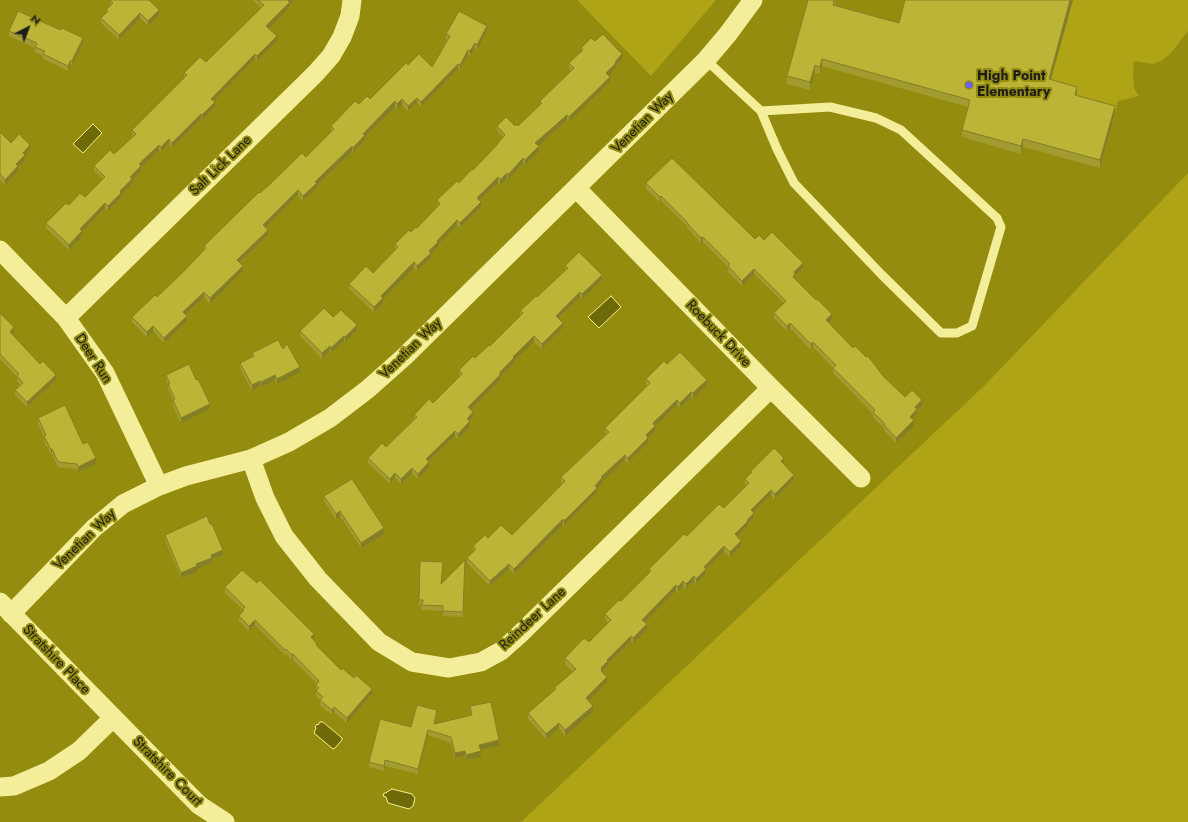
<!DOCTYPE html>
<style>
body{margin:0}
#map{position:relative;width:1188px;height:822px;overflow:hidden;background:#938c0f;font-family:Jost,sans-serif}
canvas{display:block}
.north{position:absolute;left:8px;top:8px;width:40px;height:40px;-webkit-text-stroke:3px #938c0f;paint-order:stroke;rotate:42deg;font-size:11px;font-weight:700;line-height:16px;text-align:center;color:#1d1d1d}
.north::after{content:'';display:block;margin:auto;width:14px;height:18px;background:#1d1d1d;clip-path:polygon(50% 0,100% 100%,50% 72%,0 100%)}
</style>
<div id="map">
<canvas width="1188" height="822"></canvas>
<div class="north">N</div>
</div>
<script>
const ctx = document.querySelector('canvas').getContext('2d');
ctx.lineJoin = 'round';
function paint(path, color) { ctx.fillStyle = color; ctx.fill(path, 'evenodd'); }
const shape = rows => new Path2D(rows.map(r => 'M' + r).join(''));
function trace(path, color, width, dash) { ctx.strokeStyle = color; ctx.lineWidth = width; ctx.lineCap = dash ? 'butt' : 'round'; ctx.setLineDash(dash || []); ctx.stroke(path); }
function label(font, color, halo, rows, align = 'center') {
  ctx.font = font + ' Jost,sans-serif'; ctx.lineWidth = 4; ctx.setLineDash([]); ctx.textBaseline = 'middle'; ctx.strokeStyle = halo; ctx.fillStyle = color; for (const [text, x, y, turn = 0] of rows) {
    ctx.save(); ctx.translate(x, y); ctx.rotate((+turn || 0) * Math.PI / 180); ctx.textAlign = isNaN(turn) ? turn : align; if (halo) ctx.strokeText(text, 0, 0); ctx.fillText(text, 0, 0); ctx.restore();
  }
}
paint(shape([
 [577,0,716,0,651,76],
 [1073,0,1188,0,1188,31,1171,53,1161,61,1153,64,1134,61,1133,77,1134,88,1139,96,1118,101,1115,114,1075,103,1049,86],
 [1188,173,1188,822,521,822,985,385]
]), '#aea416');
const water = shape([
 [93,124,102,133,83,153,73,144,93,124],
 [611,296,621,307,599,328,588,317,611,296],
 [320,722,323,722,342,738,342,740,335,748,333,749,314,733,316,728,315,727,317,724,318,725,320,722],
 [392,789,412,794,415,798,413,806,409,809,388,803,386,797,383,796,384,793,386,793,387,792,392,789]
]);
paint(water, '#6e6a08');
trace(water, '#f8ef8c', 1);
trace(shape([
 [706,60,761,111,777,149,794,183,882,275,941,333,957,333,972,326,1001,227,997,218,901,130,876,118,830,107,761,111]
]), '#f4ee9b', 9);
trace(shape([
 [576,188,771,388,861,478],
 [0,250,66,318,105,373,159,486],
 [66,318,315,74,331,56,342,37,350,16,352,0],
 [251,459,265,498,284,536,318,579,379,642,412,662,449,668,481,662,501,651,518,636,771,388],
 [0,602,199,805,225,822],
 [11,614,94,528,123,504,159,486,186,476,251,459,289,442,330,418,368,389,404,357,706,60,728,34,753,0],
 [0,787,14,786,49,771,79,751,113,718]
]), '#f4ee9b', 19);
paint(shape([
 [110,0,159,15,148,26,140,18,119,40,101,23,101,18,106,13,106,10,110,5],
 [253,0,294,0,290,5,290,7,269,28,277,41,257,61,255,59,214,101,215,107,202,120,201,119,172,148,169,144,161,152,159,150,141,168,141,171,132,181,132,184,121,195,121,198,108,211,105,208,82,232,82,237,69,250,46,228,46,223,69,205,85,197,103,179,94,171,94,166,114,154,133,136,132,135,132,130,184,78,184,73,206,62,261,8],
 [835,0,835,5,899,23,905,0,1073,0,1051,79,1077,94,1077,96,1115,114,1100,168,1023,147,1021,154,962,137,962,130,968,107,822,66,820,74,815,73,810,90,787,84,787,76],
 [9,31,83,43,72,66,71,65,68,71,43,59,43,56,35,52,35,48,9,36],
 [487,31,477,50,475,48,470,56,468,55,460,70,458,69,421,107,417,103,408,111,402,105,397,109,395,107,365,137,365,140,353,153,352,152,317,185,317,188,303,201,298,195,265,228,268,235,240,263,243,271,210,304,204,297,186,315,187,321,164,343,153,331,147,337,132,322,132,317,157,297,204,251,204,246,260,193,306,157,332,132,331,131,331,126,359,104,370,99,408,65,432,67,447,40,446,39,446,34],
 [595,41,622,59,616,66,616,68,608,75,610,82,569,122,567,120,538,146,539,152,525,165,523,163,508,180,507,179,500,185,498,183,480,201,481,207,460,228,457,226,438,245,438,247,431,254,431,258,417,271,414,268,383,300,383,303,374,312,349,289,349,284,373,273,395,250,395,244,411,232,417,228,438,206,437,200,473,170,497,145,503,137,497,131,497,126,518,126,540,104,540,101,571,71,569,68,569,63,581,51,581,48],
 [0,132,11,143,30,151,25,156,25,160,18,167,18,171,5,185,0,180],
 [646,183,755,239,764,240,803,268,795,276,795,280,832,319,828,323,853,348,883,376,905,397,922,406,917,410,917,414,912,419,914,426,896,443,884,430,884,428,873,417,873,414,833,373,833,368,813,347,811,350,790,328,787,331,774,318,774,313,784,303,754,274,742,286,728,272,728,267,703,242,701,243,687,228,687,226,661,201,660,202,646,189],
 [565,266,602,280,582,299,580,297,559,319,563,328,542,349,534,342,514,361,514,363,500,378,500,380,471,410,473,417,470,421,470,427,458,439,455,436,429,462,429,468,418,479,412,474,401,484,395,478,390,484,368,463,368,458,386,447,414,419,414,415,433,403,460,377,459,376,459,370,475,358,490,346,520,316,520,311,537,297,565,270],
 [0,313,14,333,12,334,40,364,56,380,27,407,15,395,15,390,20,385,17,381,17,377,0,359],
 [333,317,357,331,345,342,344,341,331,353,330,351,322,359,300,336,300,331],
 [283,349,300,372,277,384,275,380,261,387,260,386,252,391,240,368,240,363,252,357,252,353],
 [667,364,707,385,693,399,691,397,680,408,677,405,655,427,655,431,648,438,648,443,628,463,625,460,602,482,602,483,597,489,597,493,564,526,563,525,514,574,509,569,490,586,467,563,467,558,473,552,473,546,488,538,512,535,563,484,561,482,561,477,606,434,605,433,605,428,647,386,646,384,646,379],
 [166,375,210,409,181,423,173,406,173,400,168,389,168,386,166,380],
 [38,418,83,444,96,464,78,472,77,469,58,467,52,454,51,455,44,441,44,437,38,424],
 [784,464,794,480,775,499,771,495,754,512,754,518,748,524,748,526,737,537,741,546,730,557,724,552,706,569,706,574,696,584,694,581,686,589,683,586,678,592,676,591,645,622,647,630,633,643,631,641,608,664,608,666,602,672,607,682,588,701,593,712,565,736,559,728,546,739,528,719,528,713,554,690,554,688,573,672,565,664,565,658,589,642,608,623,605,619,605,614,621,601,649,573,649,569,687,536,724,508,746,485,745,484,745,479,751,473,751,471],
 [324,496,384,534,361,548,340,516,336,519,324,501],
 [165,535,223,555,212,559,212,563,197,569,197,572,181,578,165,540],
 [465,565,463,617,443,616,443,611,421,610,421,605,419,605,419,600,443,567,441,584],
 [225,587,313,640,317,646,341,670,372,694,347,723,334,712,332,715,320,706,320,700,316,696,316,685,317,684,293,660,292,660,286,654,285,655,255,625,249,631,239,621,239,616,243,612,243,610,225,593],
 [470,706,499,746,480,750,481,757,466,760,465,756,455,758,451,743,428,735,418,774,385,766,384,771,369,767,369,762,437,715,435,724,471,716,470,711]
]), '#a29b2f');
paint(shape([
 [289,0,294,0,290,5,290,7,266,31,266,26],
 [1070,0,1073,0,1049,86,1049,79],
 [159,10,159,15,148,26,148,21],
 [140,13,140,18,119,40,119,35],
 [487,26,487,31,477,50,477,45],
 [277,36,277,41,257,61,257,56],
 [83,38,83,43,72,66,72,61],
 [475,43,475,48,470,56,470,51],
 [468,50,468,55,460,70,460,65],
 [255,54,255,59,211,104,211,99],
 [622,54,622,59,616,66,616,68,606,78,606,73,615,62],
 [822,59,822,66,820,74,820,67],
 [71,60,71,65,68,71,68,66],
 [458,64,458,69,421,107,421,102],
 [815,65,815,73,810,90,810,82],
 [610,77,610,82,569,122,569,117],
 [1077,87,1077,94,1075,103,1075,95],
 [417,98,417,103,408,111,408,106],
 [402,99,402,105,397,109,397,104],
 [395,101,395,107,365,137,365,140,353,153,353,148,363,134],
 [215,102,215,107,202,120,202,115],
 [1115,106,1115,114,1100,168,1100,160],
 [201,114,201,119,172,148,172,143],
 [567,115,567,120,535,149,535,143],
 [169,139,169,144,161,152,161,147],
 [1023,139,1023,147,1021,154,1021,146],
 [30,145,30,151,25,156,25,160,18,167,18,171,5,185,5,180,23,153],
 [159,145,159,150,141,168,141,171,132,181,132,184,121,195,121,198,108,211,108,206,139,164],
 [352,146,352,152,317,185,317,188,303,201,303,196,315,182],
 [539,146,539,152,525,165,525,160],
 [523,158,523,163,508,180,508,175],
 [507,173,507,179,500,185,500,180],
 [498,177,498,183,477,203,477,198],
 [298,190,298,195,263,230,263,225],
 [661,196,661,201,660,202,660,197],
 [481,202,481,207,460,228,460,223],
 [105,203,105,208,82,232,82,237,69,250,69,245,80,229],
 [457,220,457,226,438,245,438,247,431,254,431,258,417,271,417,266,437,241],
 [268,230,268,235,237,265,237,260],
 [703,237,703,242,701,243,701,238],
 [414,262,414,268,383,300,383,303,374,312,374,307,381,296],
 [803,263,803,268,795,276,795,279,793,277,794,272],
 [243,266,243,271,210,304,210,298],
 [754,269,754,274,742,286,742,281],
 [602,275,602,280,582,299,582,294],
 [204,292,204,297,183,317,183,312],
 [580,292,580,297,556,321,556,316],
 [832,314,832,319,826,325,826,320],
 [187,316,187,321,164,343,164,338],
 [563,323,563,328,542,349,542,344],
 [790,323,790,328,787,331,787,326],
 [357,325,357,331,345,342,345,337],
 [153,326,153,331,147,337,147,332],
 [14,327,14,333,10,337,10,332],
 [344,336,344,341,331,353,331,348],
 [534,336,534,342,514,361,514,363,500,378,500,372,513,357],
 [813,342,813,347,811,350,811,344],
 [330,346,330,351,322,359,322,353],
 [300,367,300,372,277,384,277,379],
 [56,375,56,380,27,407,27,402],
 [275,375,275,380,261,387,261,382],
 [500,375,500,380,468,413,468,407],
 [707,380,707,385,693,399,693,393],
 [260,381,260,386,252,391,252,385],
 [691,392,691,397,680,408,680,403],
 [677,400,677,405,655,427,655,431,646,440,646,435,653,423],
 [922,400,922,406,917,410,917,414,910,422,910,417,915,407],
 [210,404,210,409,181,423,181,418],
 [473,412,473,417,467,424,467,419],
 [914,420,914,426,896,443,896,438],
 [470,421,470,427,458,439,458,434],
 [455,431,455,436,426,464,426,459],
 [648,438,648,443,628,463,628,458],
 [52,449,52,454,51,455,51,450],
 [625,455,625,460,602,482,602,483,597,489,597,493,564,526,564,521,601,477],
 [96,458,96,464,78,472,78,467],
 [784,458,784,464,781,467,781,461],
 [429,462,429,468,418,479,418,474],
 [412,468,412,474,401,484,401,479],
 [395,473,395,478,390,484,390,479],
 [794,475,794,480,775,499,775,494],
 [771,490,771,495,751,515,751,510],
 [340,511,340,516,336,519,336,514],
 [754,513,754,518,748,524,748,526,735,539,735,534],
 [563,519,563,525,514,574,514,569],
 [384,528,384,534,361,548,361,543],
 [741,541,741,546,730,557,730,552],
 [724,546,724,552,706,569,706,574,696,584,696,579,704,567],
 [223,550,223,555,212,559,212,563,197,569,197,572,181,578,181,573,211,555],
 [509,564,509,569,490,586,490,581],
 [694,576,694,581,686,589,686,584],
 [683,581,683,586,678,592,678,587],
 [676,585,676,591,642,625,642,620],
 [255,620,255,625,249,631,249,626],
 [647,624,647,630,633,643,633,638],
 [314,634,314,639,311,637],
 [631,636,631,641,608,664,608,666,602,672,601,676,601,668,607,660],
 [293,654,293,660,292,660,292,655],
 [607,677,607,682,586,704,586,698],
 [372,689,372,694,347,723,347,718],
 [593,706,593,712,565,736,565,730],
 [334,707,334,712,332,715,332,710],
 [437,710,437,715,434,729,434,724],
 [559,723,559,728,546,739,546,734],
 [428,730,428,735,418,774,418,769],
 [499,740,499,746,479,750,479,745],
 [465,751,465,756,455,758,455,753],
 [481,751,481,757,466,760,466,755],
 [385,760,385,766,384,771,384,766]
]), '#847e26');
const building = shape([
 [110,0,149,0,159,10,148,21,140,13,119,35,101,18,108,11,106,10,113,3,110,0],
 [258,0,289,0,288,1,290,2,266,26,277,36,257,56,255,54,211,99,215,102,202,115,201,114,172,143,169,139,161,147,159,145,139,164,141,166,130,177,132,179,120,191,121,193,108,206,105,203,80,229,82,231,69,245,46,223,66,203,69,205,80,193,85,197,105,177,94,166,110,150,114,154,136,134,132,130,187,75,184,73,200,57,206,62,264,5,258,0],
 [808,0,834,0,833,5,899,23,905,0,1070,0,1049,79,1077,87,1075,95,1115,106,1100,160,1023,139,1021,146,962,130,970,100,822,59,820,67,815,65,810,82,787,76,808,0],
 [18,11,49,25,61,30,62,28,83,38,72,61,71,60,68,66,43,54,45,51,35,47,37,43,9,31,18,11],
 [459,11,487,26,477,45,475,43,470,51,468,50,460,65,458,64,421,102,417,98,408,106,402,99,397,104,395,101,363,134,365,135,353,148,352,146,315,182,317,183,303,196,298,190,263,225,268,230,237,260,243,266,210,298,204,292,183,312,187,316,164,338,153,326,147,332,132,317,155,295,157,297,183,272,206,248,204,246,259,192,260,193,268,186,302,153,306,157,334,129,331,126,355,101,359,104,367,96,370,99,406,63,408,65,419,54,432,67,450,36,446,34,459,11],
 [603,34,622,54,615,62,616,63,606,73,610,77,569,117,567,115,535,143,539,146,525,160,523,158,508,175,507,173,500,180,498,177,477,198,481,202,460,223,457,220,437,241,438,242,429,251,431,253,417,266,414,262,381,296,383,298,374,307,349,284,366,266,373,273,398,247,395,244,409,230,411,232,416,227,417,228,440,204,437,200,457,181,459,183,472,169,473,170,497,145,498,143,505,135,497,126,506,117,515,126,516,124,518,126,542,103,540,101,574,68,569,63,583,50,581,48,591,38,595,41,603,34],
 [0,132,11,143,19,134,30,145,23,153,25,155,16,164,18,166,5,180,0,174,0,132],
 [672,158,755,239,759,235,764,240,772,232,803,263,794,272,795,274,793,277,816,300,817,299,832,314,826,320,853,348,855,346,866,357,868,356,883,376,905,397,912,390,922,400,915,407,917,409,910,417,914,420,896,438,884,425,885,424,873,412,875,410,833,368,836,365,813,342,811,344,790,323,787,326,774,313,786,301,754,269,742,281,728,266,730,264,703,237,701,238,687,223,687,222,661,196,660,197,646,183,672,158],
 [579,252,602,275,582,294,580,292,556,316,563,323,542,344,534,336,513,357,514,358,500,372,500,375,468,407,473,412,467,419,470,421,458,434,455,431,426,459,429,462,418,474,412,468,401,479,395,473,390,479,368,458,382,443,386,447,417,417,414,415,429,399,433,403,462,374,459,370,473,356,475,358,489,345,490,346,523,313,520,311,536,296,537,297,568,268,565,266,579,252],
 [324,308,333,317,341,310,357,325,345,337,344,336,331,348,330,346,322,353,300,331,324,308],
 [0,313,14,327,10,332,40,364,43,361,56,375,27,402,15,390,23,383,17,376,19,374,0,354,0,313],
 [278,340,283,349,287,344,300,367,277,379,275,375,261,382,260,381,252,385,240,363,254,356,252,353,278,340],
 [680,352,707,380,693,393,691,392,680,403,677,400,653,423,655,426,646,435,648,438,628,458,625,455,601,477,602,478,595,486,597,488,564,521,563,519,514,569,509,564,490,581,467,558,476,549,473,546,485,535,488,538,501,525,512,535,565,481,561,477,609,432,605,428,650,383,646,379,664,361,667,364,680,352],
 [189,364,196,380,198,379,210,404,181,418,173,400,175,399,168,384,170,384,166,375,189,364],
 [65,405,83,444,88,442,96,458,78,467,77,464,58,462,52,449,51,450,44,436,46,435,38,418,65,405],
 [774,448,784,458,781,461,794,475,775,494,771,490,751,510,754,513,747,520,748,521,735,534,741,541,730,552,724,546,704,567,706,569,696,579,694,576,686,584,683,581,678,587,676,585,642,620,647,624,633,638,631,636,607,660,608,661,601,668,602,669,601,671,607,677,586,698,593,706,565,730,559,723,546,734,528,713,556,689,554,688,576,669,565,658,584,638,589,642,611,620,605,614,619,600,621,601,651,571,649,569,684,534,687,536,719,504,724,508,749,483,745,479,752,472,751,471,774,448],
 [352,479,384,528,361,543,340,511,336,514,324,496,352,479],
 [207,516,210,524,212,524,223,550,211,555,212,558,196,564,197,566,181,573,165,535,207,516],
 [465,560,463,612,443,611,443,606,421,605,423,602,423,600,419,600,420,561,443,562,441,584,465,560],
 [242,570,257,583,260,580,314,634,311,637,317,644,316,645,341,670,342,668,354,678,356,675,372,689,347,718,334,707,332,710,320,700,323,697,316,691,319,688,316,685,319,681,293,654,292,655,286,649,285,650,255,620,249,626,239,616,244,610,243,609,245,607,225,587,242,570],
 [491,702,499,740,479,745,481,751,466,755,465,751,455,753,451,737,428,730,418,769,385,760,384,766,369,762,380,719,411,727,417,705,437,710,434,724,472,715,470,706,491,702]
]);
paint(building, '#bcb437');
trace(building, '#847e26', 1);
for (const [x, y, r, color] of [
 [969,85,4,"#6d5eff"]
]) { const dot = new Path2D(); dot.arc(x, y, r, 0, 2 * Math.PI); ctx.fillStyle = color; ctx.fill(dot); trace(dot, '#938c0f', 1.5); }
label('bold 14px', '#1d1d1d', '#938c0f', [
 ["High Point",977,77],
 ["Elementary",977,93]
], 'left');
label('14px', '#1d1d1d', '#938c0f', [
 ["Venetian Way",643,123,-45],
 ["Salt Lick Lane",221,166,-44],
 ["Roebuck Drive",718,334,46],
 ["Venetian Way",411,349,-44],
 ["Deer Run",93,359,57],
 ["Venetian Way",85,540,-44],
 ["Reindeer Lane",533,619,-43],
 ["Stratshire Place",56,660,46],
 ["Stratshire Court",167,772,45]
]);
</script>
